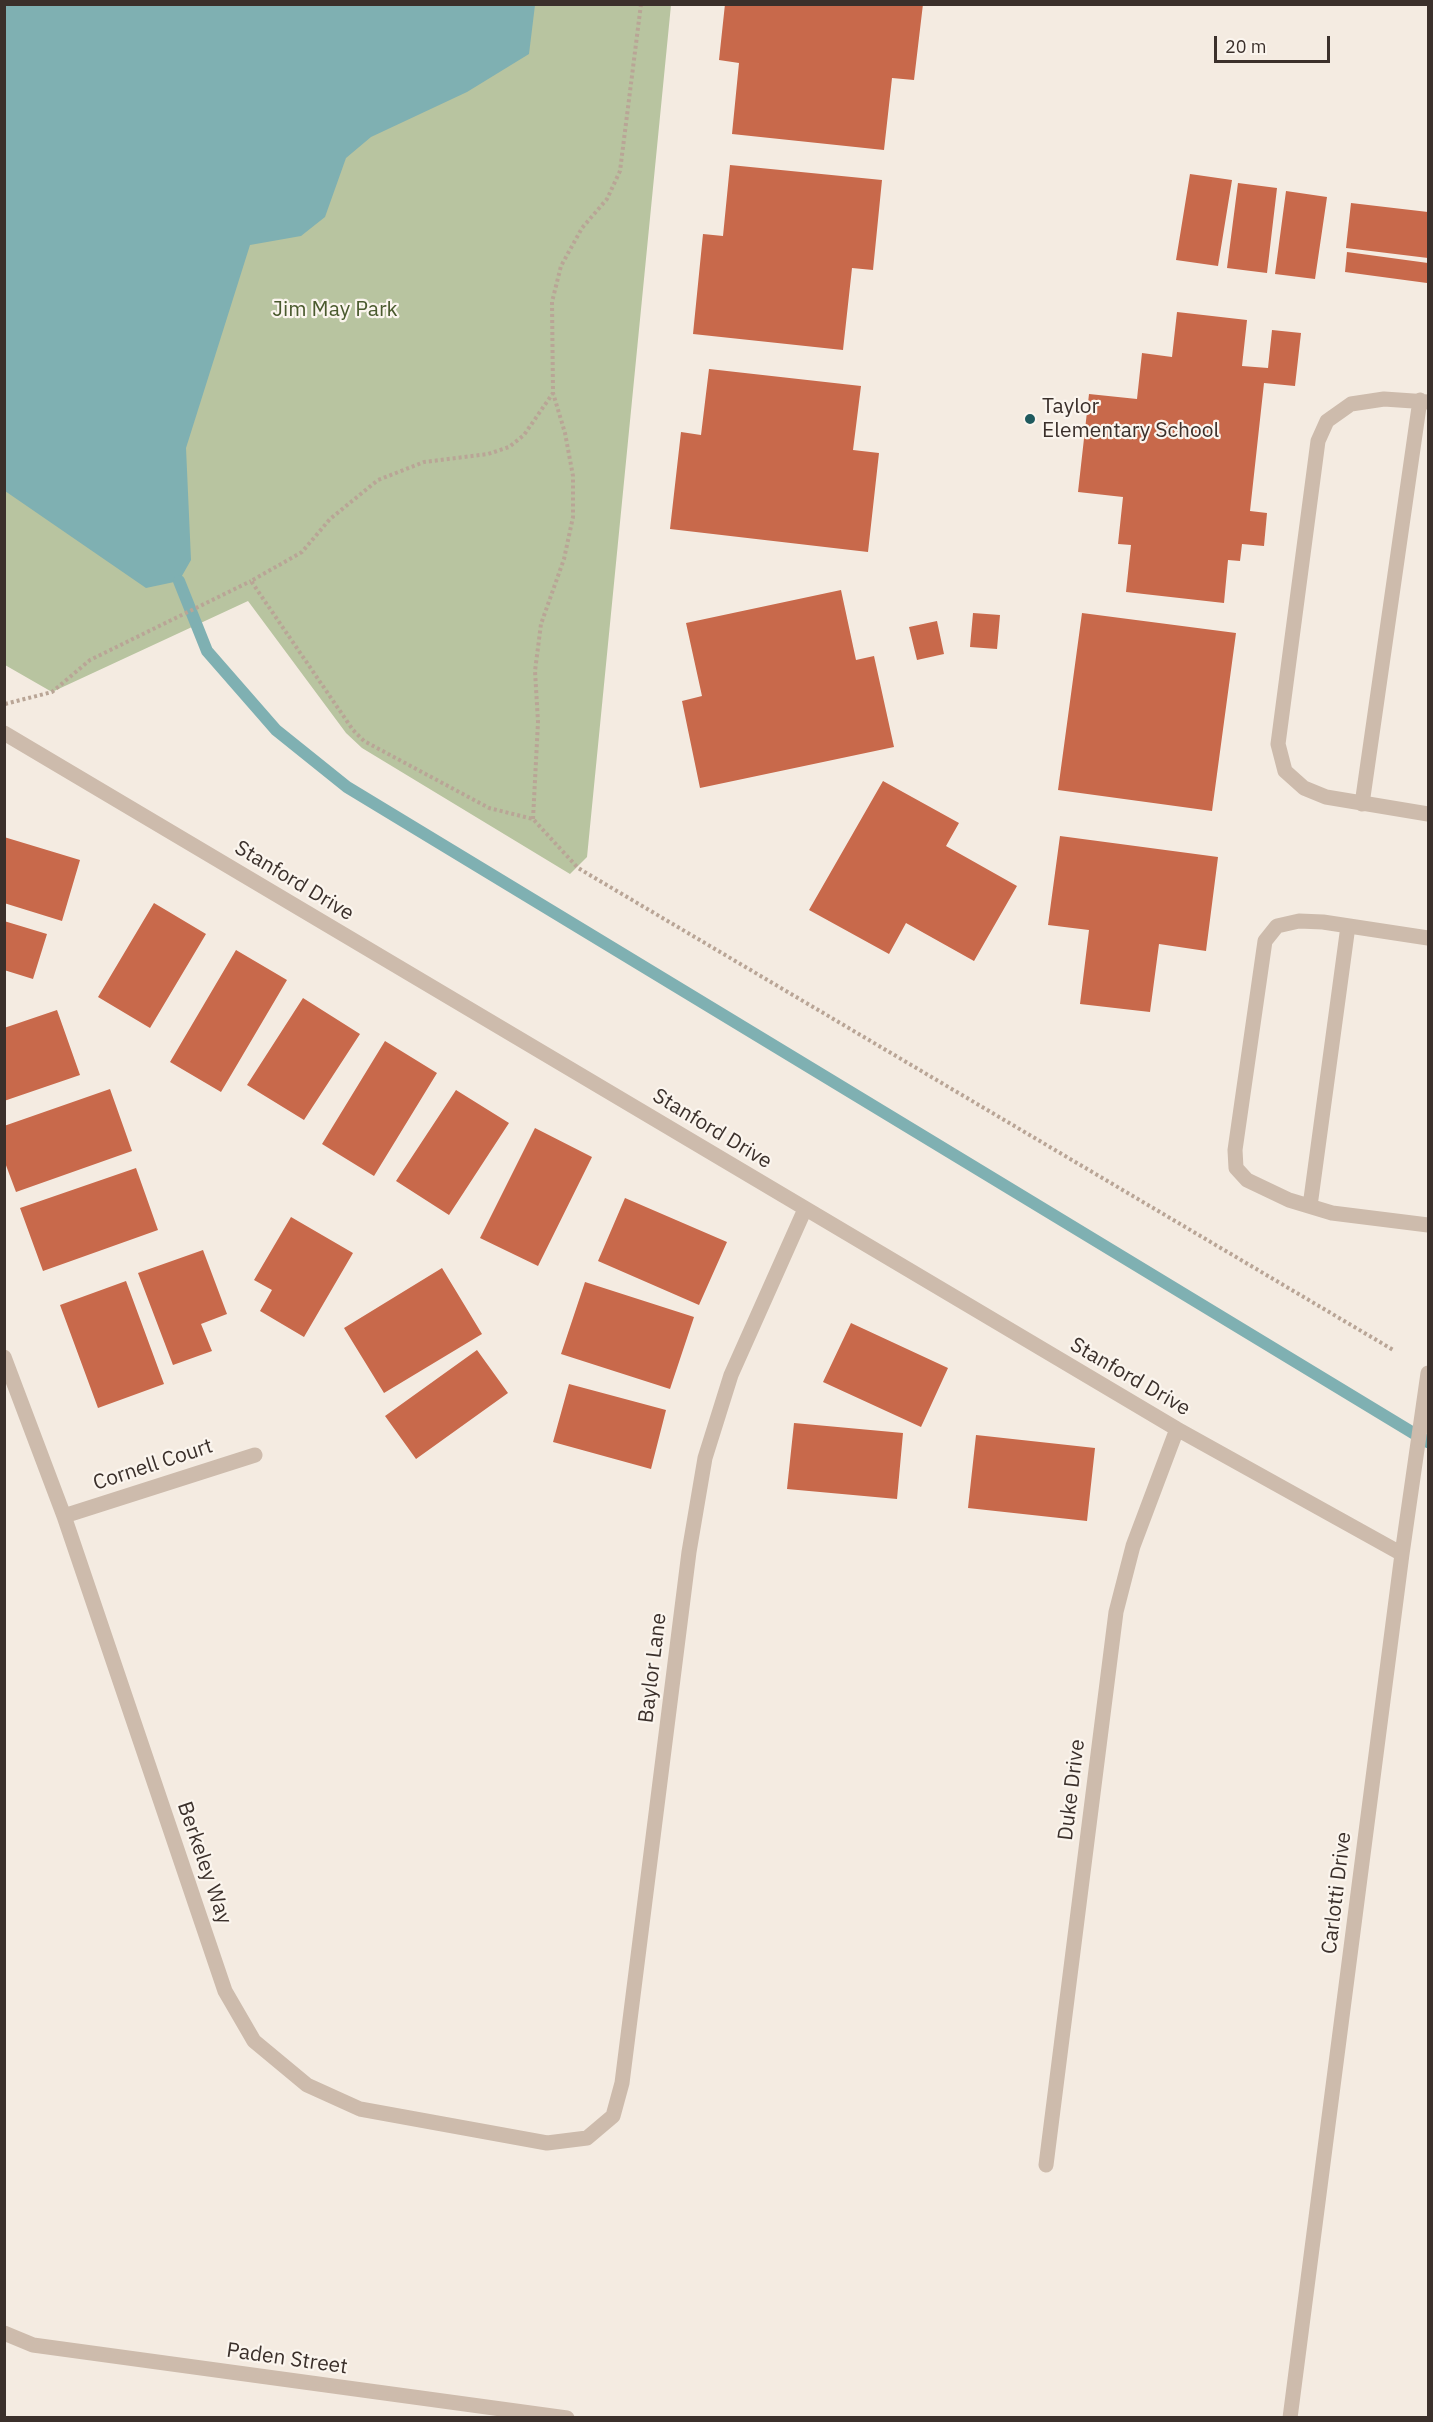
<!DOCTYPE html>
<style>
body{margin:0}
#map{position:relative;width:1433px;height:2422px;overflow:hidden;background:#f4ebe1;font-family:"IBM Plex Sans",sans-serif}
canvas{display:block}
.frame{position:absolute;inset:0;border:6px solid #3b302b;pointer-events:none}
.scale{position:absolute;left:1214px;top:36px;width:116px;height:27px;box-sizing:border-box;border:3px solid #3b302b;border-top:0;padding-left:8px;font-size:18px;line-height:21px;white-space:nowrap;color:#3b302b;-webkit-text-stroke:4px #fbf5ee;paint-order:stroke}
</style>
<div id="map">
<canvas width="1433" height="2422"></canvas>
<div class="frame"></div>
<div class="scale">20 m</div>
</div>
<script>
const ctx = document.querySelector('canvas').getContext('2d');
ctx.lineJoin = 'round';
function paint(path, color) { ctx.fillStyle = color; ctx.fill(path, 'evenodd'); }
const shape = rows => new Path2D(rows.map(r => 'M' + r).join(''));
function trace(path, color, width, dash) { ctx.strokeStyle = color; ctx.lineWidth = width; ctx.lineCap = dash ? 'butt' : 'round'; ctx.setLineDash(dash || []); ctx.stroke(path); }
function label(font, color, halo, rows, align = 'center') {
  ctx.font = font + ' "IBM Plex Sans",sans-serif'; ctx.lineWidth = 4.5; ctx.setLineDash([]); ctx.textBaseline = 'middle'; ctx.strokeStyle = halo; ctx.fillStyle = color; for (const [text, x, y, turn = 0] of rows) {
    ctx.save(); ctx.translate(x, y); ctx.rotate((+turn || 0) * Math.PI / 180); ctx.textAlign = isNaN(turn) ? turn : align; if (halo) ctx.strokeText(text, 0, 0); ctx.fillText(text, 0, 0); ctx.restore();
  }
}
paint(shape([
 [5,5,671,5,587,857,570,874,362,748,346,733,248,601,52,692,5,665]
]), '#b8c4a0');
paint(shape([
 [5,4,535,5,529,54,467,92,371,137,346,158,325,217,301,236,250,245,186,448,191,560,179,581,146,588,5,491]
]), '#7fb0b2');
trace(shape([
 [179,581,207,651,276,730,347,787,1428,1442]
]), '#7fb0b2', 12);
paint(shape([
 [725,4,923,4,914,80,892,78,884,150,732,134,739,63,719,60],
 [730,165,882,180,873,270,852,268,843,350,693,334,703,234,723,236],
 [1190,174,1232,180,1218,266,1176,260],
 [1238,183,1277,188,1267,273,1227,268],
 [1286,191,1327,197,1315,279,1275,274],
 [1351,203,1428,212,1428,258,1346,248],
 [1347,252,1428,263,1427,283,1345,272],
 [1177,312,1247,320,1242,366,1268,368,1272,330,1301,333,1295,386,1264,383,1250,511,1267,513,1264,546,1242,544,1240,561,1228,560,1224,603,1126,592,1131,545,1118,544,1123,497,1078,492,1089,394,1137,399,1142,353,1172,357],
 [709,369,861,386,853,450,879,453,868,552,670,529,681,432,701,435],
 [841,590,856,660,874,656,894,747,700,788,682,701,702,696,686,623],
 [973,613,1000,615,997,649,970,647],
 [1082,613,1236,633,1212,811,1058,790],
 [937,621,944,654,917,660,909,627],
 [883,781,959,823,946,846,1017,886,974,961,906,923,889,954,809,910],
 [1060,836,1218,857,1206,951,1159,944,1150,1012,1080,1004,1089,930,1048,925],
 [4,837,80,860,62,921,4,903],
 [154,903,206,934,150,1028,98,997],
 [4,921,47,934,33,979,4,970],
 [236,950,287,980,221,1092,170,1062],
 [303,998,360,1034,304,1120,247,1085],
 [57,1010,80,1075,4,1101,4,1028],
 [385,1041,437,1073,374,1176,322,1144],
 [110,1089,132,1151,16,1192,4,1160,4,1126],
 [456,1090,509,1123,449,1215,396,1181],
 [535,1128,592,1157,538,1266,480,1238],
 [136,1168,158,1230,43,1271,20,1208],
 [625,1198,727,1242,699,1305,598,1261],
 [291,1217,353,1253,304,1337,260,1311,272,1290,254,1280],
 [203,1250,227,1314,201,1324,212,1351,173,1365,138,1273],
 [442,1268,482,1334,384,1393,344,1328],
 [126,1281,164,1384,98,1408,60,1305],
 [585,1282,694,1317,670,1389,561,1354],
 [851,1323,948,1368,921,1427,823,1382],
 [477,1350,508,1393,416,1459,385,1416],
 [569,1384,666,1410,651,1469,553,1442],
 [794,1423,903,1433,897,1499,787,1489],
 [976,1435,1095,1448,1087,1521,968,1508]
]), '#c8694b');
trace(shape([
 [641,4,620,171,607,199,582,228,561,266,552,302,553,393,524,435,509,447,488,454,424,462,378,480,330,519,302,552,251,581,353,730,364,741,489,808,533,819,578,868,1395,1351],
 [5,704,52,692,90,660,251,581],
 [533,819,538,722,535,671,541,624,564,559,573,517,573,476,565,433,553,393]
]), '#b9a596', 4, [3, 3]);
trace(shape([
 [1428,402,1384,399,1351,404,1327,421,1318,441,1278,744,1285,771,1304,788,1326,797,1428,814],
 [1362,804,1420,400],
 [1428,938,1323,922,1299,921,1277,926,1265,941,1235,1150,1236,1168,1247,1180,1289,1200,1332,1213,1428,1225],
 [1310,1206,1348,926]
]), '#cdbbac', 15);
trace(shape([
 [4,733,1177,1429,1402,1554],
 [4,1357,64,1516,225,1991,254,2041,307,2085,360,2109,547,2143,587,2138,613,2116,622,2083,689,1552,705,1458,731,1375,805,1209],
 [64,1516,255,1455],
 [1046,2165,1116,1612,1133,1546,1177,1429],
 [4,2333,33,2345,567,2418],
 [1290,2418,1402,1554,1428,1373]
]), '#cdbbac', 15);
for (const [x, y, r, color] of [
 [1030,419,6,"#1f5a5e"]
]) { const dot = new Path2D(); dot.arc(x, y, r, 0, 2 * Math.PI); ctx.fillStyle = color; ctx.fill(dot); trace(dot, '#fbf5ee', 2); }
label('21px', '#4a5a2e', '#fbf5ee', [
 ["Jim May Park",335,310]
]);
label('21px', '#3b302b', '#fbf5ee', [
 ["Taylor",1042,407],
 ["Elementary School",1042,431]
], 'left');
label('21px', '#3b302b', '#fbf5ee', [
 ["Stanford Drive",294,881,31],
 ["Stanford Drive",712,1129,31],
 ["Stanford Drive",1130,1377,30],
 ["Cornell Court",153,1465,-18],
 ["Baylor Lane",653,1668,-83],
 ["Duke Drive",1072,1790,-83],
 ["Berkeley Way",204,1863,71],
 ["Carlotti Drive",1337,1893,-83],
 ["Paden Street",287,2359,8]
]);
</script>
